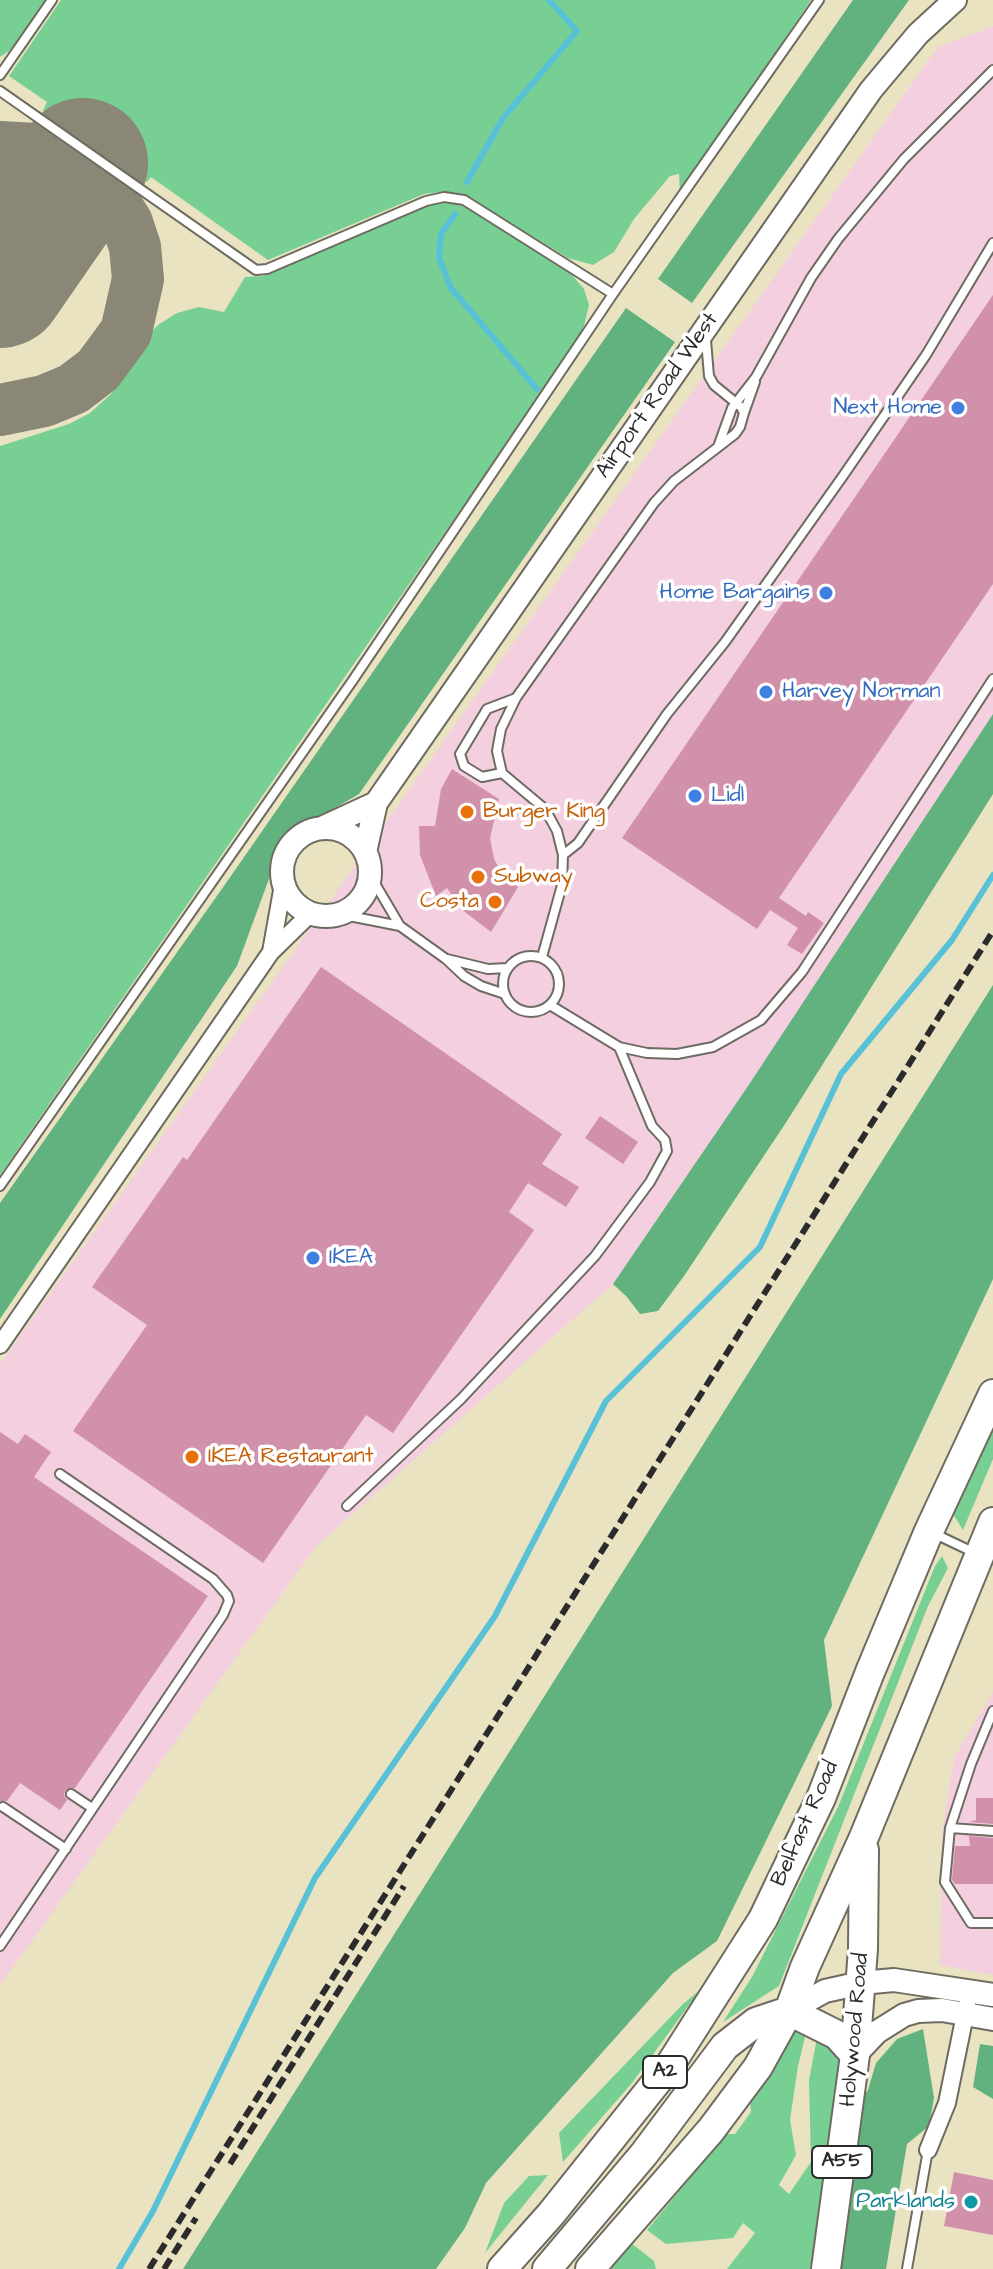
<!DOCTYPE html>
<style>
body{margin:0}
canvas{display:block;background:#e9e3c2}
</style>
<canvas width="993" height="2269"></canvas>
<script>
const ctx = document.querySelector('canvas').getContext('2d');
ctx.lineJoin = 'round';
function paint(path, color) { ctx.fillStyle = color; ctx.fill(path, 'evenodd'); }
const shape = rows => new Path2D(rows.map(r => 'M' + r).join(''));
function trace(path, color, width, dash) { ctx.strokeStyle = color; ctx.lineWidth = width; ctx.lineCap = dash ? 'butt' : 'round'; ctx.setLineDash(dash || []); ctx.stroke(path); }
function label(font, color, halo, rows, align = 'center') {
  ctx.font = font + ' "Architects Daughter",sans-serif'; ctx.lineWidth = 7; ctx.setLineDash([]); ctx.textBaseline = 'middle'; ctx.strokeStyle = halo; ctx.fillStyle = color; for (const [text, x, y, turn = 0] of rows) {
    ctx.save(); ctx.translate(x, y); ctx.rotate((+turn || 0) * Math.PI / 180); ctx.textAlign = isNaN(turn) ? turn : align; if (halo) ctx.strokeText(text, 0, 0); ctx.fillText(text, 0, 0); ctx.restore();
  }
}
paint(shape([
 [993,26,993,714,748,1086,613,1284,317,1545,0,1985,0,1364,938,47],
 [993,1692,993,1975,940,1965,942,1834,954,1758]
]), '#f3cfe0');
paint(shape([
 [0,0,48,0,15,47,0,57],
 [61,0,811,0,680,193,679,174,670,176,634,219,614,252,593,265,568,258,471,199,441,192,424,194,268,260,151,177,147,182,43,111,47,102,9,76],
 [445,203,464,206,571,274,584,289,589,305,584,326,574,346,0,1175,0,446,69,424,90,413,112,393,130,367,143,341,158,325,177,313,199,307,224,312,245,277,263,276,430,205],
 [993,1429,993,1459,963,1530,953,1514],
 [942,1556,948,1568,928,1606,779,1986,723,2022,752,1977,838,1807,935,1566],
 [700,1990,632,2083,563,2162,559,2133,683,2004],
 [792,2031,806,2033,798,2066,790,2120,796,2155,779,2185,789,2194,811,2162,809,2080,817,2038,834,2051,843,2073,810,2269,727,2269,755,2233,743,2223,733,2238,666,2244,647,2230,726,2134,735,2134,751,2112,750,2101],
 [548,2175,485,2253,504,2203,529,2176],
 [631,2243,654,2261,656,2269,610,2269]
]), '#77cf94');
paint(shape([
 [853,0,909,0,692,303,658,279],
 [626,308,675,342,359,794,304,826,281,846,237,966,0,1319,0,1203,226,883],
 [993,714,993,794,787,1121,684,1276,658,1311,640,1314,627,1297,613,1284,748,1086],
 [993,985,993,1279,824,1640,832,1706,717,1941,673,1973,486,2183,465,2228,436,2269,183,2269],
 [923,2029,934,2098,929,2126,907,2144,886,2269,839,2269,862,2098,868,2090,876,2063,897,2039],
 [980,2044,993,2046,993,2099,973,2087]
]), '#61b27e');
trace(shape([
 [467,182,503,118,577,31,549,0],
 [455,214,441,234,439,258,451,288,537,389],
 [119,2269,153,2211,315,1878,495,1616,606,1401,760,1247,841,1074,952,940,993,875]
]), '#59c1d6', 6);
trace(shape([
 [0,147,36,149,58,156,80,168,108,193,127,223,135,247,138,279,126,332,98,370,73,389,44,401,0,410]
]), '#8a8776', 52);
trace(shape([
 [0,283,83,163]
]), '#8a8776', 130);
paint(shape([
 [993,295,993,584,779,898,806,916,808,912,824,923,802,954,787,945,798,928,770,910,757,929,622,838],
 [452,769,499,799,490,838,494,859,503,875,518,887,491,932,461,909,447,888,436,896,420,855,419,826,435,826,441,789],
 [321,967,562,1134,542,1164,579,1187,566,1207,528,1183,509,1212,534,1230,393,1433,366,1415,263,1563,73,1431,147,1325,92,1287,183,1157,187,1160],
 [600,1116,638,1142,623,1164,585,1138],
 [0,1432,18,1444,25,1434,51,1452,34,1477,208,1596,75,1788,66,1790,64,1794,67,1800,60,1810,20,1783,7,1801,0,1801],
 [976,1798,993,1798,993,1824,969,1822,976,1820],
 [969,1836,993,1838,993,1884,955,1884,952,1880,955,1846,970,1846],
 [954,2172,993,2180,993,2235,944,2226]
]), '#d291aa');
const lane = shape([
 [0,75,52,0],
 [0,91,256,270,267,269,426,201,444,197,464,200,613,294],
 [744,413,755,382],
 [719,444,732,408,756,377,811,278,838,239,904,159,993,70],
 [502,773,482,777,464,766,460,754,487,709,516,698],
 [563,855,578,843,667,714,725,642,843,476,926,355,993,243],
 [370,875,400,926],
 [339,914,400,926,446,959,464,976,481,986,505,994],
 '503 984a28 28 0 1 1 56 0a28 28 0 1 1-56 0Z',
 [542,957,562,885,563,855,557,831,545,809,502,773,497,751,501,729,516,698,654,503,674,481,735,434,740,427,744,413,741,407,714,385,709,376,706,340],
 [447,959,488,969,508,968],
 [550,1005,619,1047,647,1053,677,1054,713,1047,761,1020,802,972,993,679],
 [0,1186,353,680,613,294,819,0],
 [347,1506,461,1399,595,1256,650,1182,667,1151,665,1140,652,1126,619,1047],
 [933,1533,975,1553],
 [993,1711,971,1764,950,1828,945,1882,971,1923,993,1923],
 [71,1794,92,1808],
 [3,1807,66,1849],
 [950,1828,993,1831],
 [0,1946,223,1615,229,1601,227,1595,213,1579,60,1474],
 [907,2269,928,2150]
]);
const street = shape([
 [271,952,283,885],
 [0,1345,271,952,311,913],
 [928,2150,947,2103,967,2005]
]);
const secondary = shape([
 [324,827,376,803],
 '282 872a44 44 0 1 1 88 0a44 44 0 1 1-88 0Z',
 [365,852,376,803,871,90,918,34,955,0],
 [789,2011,825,1991,861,1983,894,1980,993,1995],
 [855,2055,877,2032,904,2015,918,2011,942,2010,993,2019]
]);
const highway = shape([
 [502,2269,551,2214,670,2065,763,1919,821,1798,870,1672,929,1531,993,1394],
 [547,2269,644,2154,725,2046,756,2022,789,2011,837,2035,855,2055],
 [590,2269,711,2130,758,2067,789,2011,805,1967,864,1837,993,1522],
 [826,2269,855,2055,863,1949,864,1850]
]);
trace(lane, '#6e6b60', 12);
trace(street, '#6e6b60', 20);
trace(secondary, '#6e6b60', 26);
trace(highway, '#6e6b60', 32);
trace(lane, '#fff', 8);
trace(street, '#fff', 16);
trace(secondary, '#fff', 22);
trace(highway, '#fff', 28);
trace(shape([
 [230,2164,404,1886],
 [149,2269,993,931],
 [164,2269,196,2218]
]), '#2b2b2b', 6, [12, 6]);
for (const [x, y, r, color] of [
 [958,408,8,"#3f7fe0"],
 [826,593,8,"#3f7fe0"],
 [766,692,8,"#3f7fe0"],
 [695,796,8,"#3f7fe0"],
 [467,812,8,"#e8710a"],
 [478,877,8,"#e8710a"],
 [495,902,8,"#e8710a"],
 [313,1258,8,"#3f7fe0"],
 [192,1457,8,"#e8710a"],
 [971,2202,8,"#0f9aa8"]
]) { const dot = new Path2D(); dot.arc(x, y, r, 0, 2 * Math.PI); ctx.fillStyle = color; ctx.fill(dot); trace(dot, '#fff', 3); }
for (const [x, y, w] of [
 [665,2072,44],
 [842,2162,60]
]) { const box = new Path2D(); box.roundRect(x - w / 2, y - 16, w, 32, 6); ctx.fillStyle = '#fff'; ctx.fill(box); trace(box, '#2b2b2b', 2); }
label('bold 20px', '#2b2b2b', null, [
 ["A2",665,2072],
 ["A55",842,2162]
]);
label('22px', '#2b2b2b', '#fff', [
 ["Airport Road West",658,396,-55],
 ["Belfast Road",806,1824,-66],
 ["Holywood Road",856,2030,-85]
]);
label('22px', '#366cbe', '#fff', [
 ["Next Home",942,408,"right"],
 ["Home Bargains",810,593,"right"],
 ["Harvey Norman",782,692],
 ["Lidl",711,796],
 ["IKEA",329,1258]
], 'left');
label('22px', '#c56008', '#fff', [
 ["Burger King",483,812],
 ["Subway",494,877],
 ["Costa",479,902,"right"],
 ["IKEA Restaurant",208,1457]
], 'left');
label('22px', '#0d838f', '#fff', [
 ["Parklands",955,2202]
], 'right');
</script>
